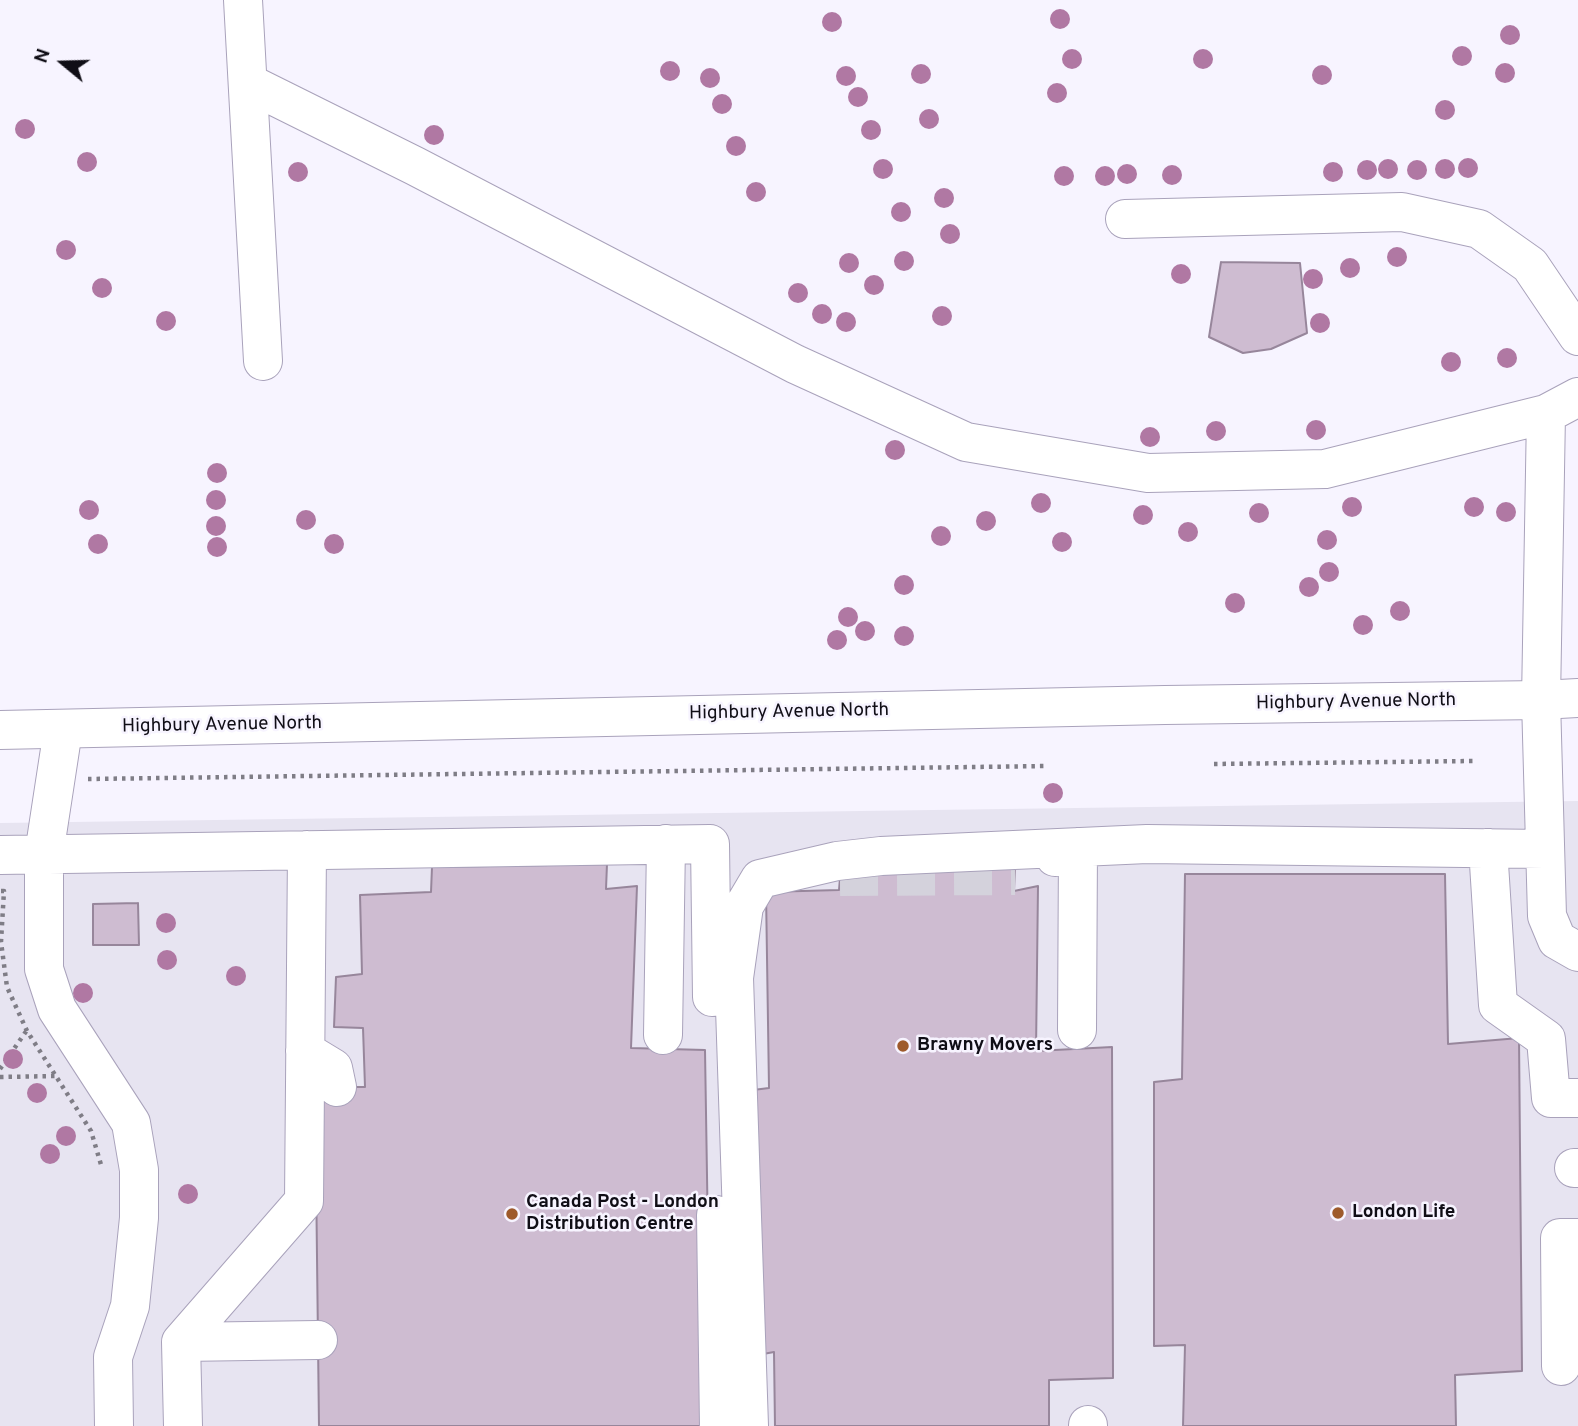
<!DOCTYPE html>
<style>
body{margin:0}
#map{position:relative;width:1578px;height:1426px;overflow:hidden;background:#f7f4ff;font-family:Overpass,sans-serif}
canvas{display:block}
.north{position:absolute;left:28px;top:28px;width:70px;height:70px;-webkit-text-stroke:5px #f7f4ff;paint-order:stroke;rotate:289deg;font-size:19px;font-weight:700;line-height:28px;text-align:center;color:#100e16}
.north::after{content:'';display:block;margin:auto;width:24px;height:32px;background:#100e16;clip-path:polygon(50% 0,100% 100%,50% 72%,0 100%)}
</style>
<div id="map">
<canvas width="1578" height="1426"></canvas>
<div class="north">N</div>
</div>
<script>
const ctx = document.querySelector('canvas').getContext('2d');
ctx.lineJoin = 'round';
function paint(path, color) { ctx.fillStyle = color; ctx.fill(path, 'evenodd'); }
const shape = rows => new Path2D(rows.map(r => 'M' + r).join(''));
function trace(path, color, width, dash) { ctx.strokeStyle = color; ctx.lineWidth = width; ctx.lineCap = dash ? 'butt' : 'round'; ctx.setLineDash(dash || []); ctx.stroke(path); }
function label(font, color, halo, rows, align = 'center') {
  ctx.font = font + ' Overpass,sans-serif'; ctx.lineWidth = 5; ctx.setLineDash([]); ctx.textBaseline = 'middle'; ctx.strokeStyle = halo; ctx.fillStyle = color; for (const [text, x, y, turn = 0] of rows) {
    ctx.save(); ctx.translate(x, y); ctx.rotate((+turn || 0) * Math.PI / 180); ctx.textAlign = isNaN(turn) ? turn : align; if (halo) ctx.strokeText(text, 0, 0); ctx.fillText(text, 0, 0); ctx.restore();
  }
}
paint(shape([
 [1578,801,1578,1426,0,1426,0,823]
]), '#e7e4f1');
const building = shape([
 [1221,262,1300,263,1307,333,1271,349,1243,353,1209,337,1221,262],
 [607,864,606,889,637,886,631,1048,705,1050,711,1426,319,1426,315,1087,365,1087,363,1028,334,1027,336,977,362,974,360,895,431,892,432,867,607,864],
 [1015,865,1014,891,1038,886,1036,1051,1112,1047,1113,1378,1049,1380,1049,1426,775,1426,774,1352,752,1356,753,1090,769,1088,766,892,839,890,841,866,1015,865],
 [1185,874,1445,874,1448,1044,1519,1038,1522,1371,1455,1375,1456,1426,1183,1426,1185,1345,1154,1346,1154,1082,1182,1079,1185,874],
 [138,903,139,945,93,945,93,904,138,903]
]);
paint(building, '#cebcd1');
trace(building, '#97869b', 2);
trace(shape([
 [840,877,1015,876]
]), '#d4d2dc', 38, [38, 19]);
const minor = shape([
 [243,0,263,361],
 [248,83,415,166,795,364,966,442,1148,473,1325,469,1546,414,1578,397],
 [1125,219,1402,212,1479,229,1530,265,1578,336],
 [1546,414,1541,700,1547,916,1557,940,1578,952],
 [63,730,44,854,44,969,57,1009,131,1123,139,1170,139,1218,130,1306,113,1357,114,1426],
 [1488,848,1498,1005,1546,1039,1551,1098,1578,1098],
 [0,855,710,844,712,997],
 [1055,857,1078,847,1077,1030],
 [663,1035,666,844],
 [305,1051,333,1068,337,1087],
 [1574,1168,1578,1168],
 [716,1215,719,1426],
 [181,1342,318,1340],
 [1561,1366,1560,1238,1578,1238],
 [1088,1425,1088,1426],
 [183,1426,181,1342,304,1201,307,850],
 [749,1426,734,978,744,906,760,879,837,861,881,856,1147,844,1544,849]
]);
const major = shape([
 [0,730,1165,705,1541,700,1578,698]
]);
trace(minor, '#a9a2bb', 40);
trace(major, '#a9a2bb', 40);
trace(shape([
 [1214,764,1474,761],
 [88,779,1048,766],
 [1,891,4,891,1,942,7,987,27,1031,91,1131,102,1168],
 [0,1069,27,1030],
 [0,1077,56,1076]
]), '#7f7d86', 4.5, [3.5, 5]);
trace(minor, '#fff', 38);
trace(major, '#fff', 38);
ctx.fillStyle = '#b078a3';
for (const [x, y] of [
 [1060,19],
 [832,22],
 [1510,35],
 [1462,56],
 [1072,59],
 [1203,59],
 [670,71],
 [1505,73],
 [921,74],
 [1322,75],
 [846,76],
 [710,78],
 [1057,93],
 [858,97],
 [722,104],
 [1445,110],
 [929,119],
 [25,129],
 [871,130],
 [434,135],
 [736,146],
 [87,162],
 [1468,168],
 [883,169],
 [1388,169],
 [1445,169],
 [1367,170],
 [1417,170],
 [298,172],
 [1333,172],
 [1127,174],
 [1172,175],
 [1064,176],
 [1105,176],
 [756,192],
 [944,198],
 [901,212],
 [950,234],
 [66,250],
 [1397,257],
 [904,261],
 [849,263],
 [1350,268],
 [1181,274],
 [1313,279],
 [874,285],
 [102,288],
 [798,293],
 [822,314],
 [942,316],
 [166,321],
 [846,322],
 [1320,323],
 [1507,358],
 [1451,362],
 [1316,430],
 [1216,431],
 [1150,437],
 [895,450],
 [217,473],
 [216,500],
 [1041,503],
 [1352,507],
 [1474,507],
 [89,510],
 [1506,512],
 [1259,513],
 [1143,515],
 [306,520],
 [986,521],
 [216,526],
 [1188,532],
 [941,536],
 [1327,540],
 [1062,542],
 [98,544],
 [334,544],
 [217,547],
 [1329,572],
 [904,585],
 [1309,587],
 [1235,603],
 [1400,611],
 [848,617],
 [1363,625],
 [865,631],
 [904,636],
 [837,640],
 [1053,793],
 [166,923],
 [167,960],
 [236,976],
 [83,993],
 [13,1059],
 [37,1093],
 [66,1136],
 [50,1154],
 [188,1194]
]) { ctx.beginPath(); ctx.arc(x, y, 10, 0, 2 * Math.PI); ctx.fill(); }
for (const [x, y, r, color] of [
 [903,1046,7,"#9e5a2b"],
 [1338,1213,7,"#9e5a2b"],
 [512,1214,7,"#9e5a2b"]
]) { const dot = new Path2D(); dot.arc(x, y, r, 0, 2 * Math.PI); ctx.fillStyle = color; ctx.fill(dot); trace(dot, '#f7f4ff', 2.5); }
label('19px', '#100e16', '#f7f4ff', [
 ["Highbury Avenue North",1356,703,-1],
 ["Highbury Avenue North",789,713,-1],
 ["Highbury Avenue North",222,726,-1]
]);
label('bold 19px', '#100e16', '#f7f4ff', [
 ["Brawny Movers",917,1046],
 ["Canada Post - London",526,1203],
 ["Distribution Centre",526,1225],
 ["London Life",1352,1213]
], 'left');
</script>
